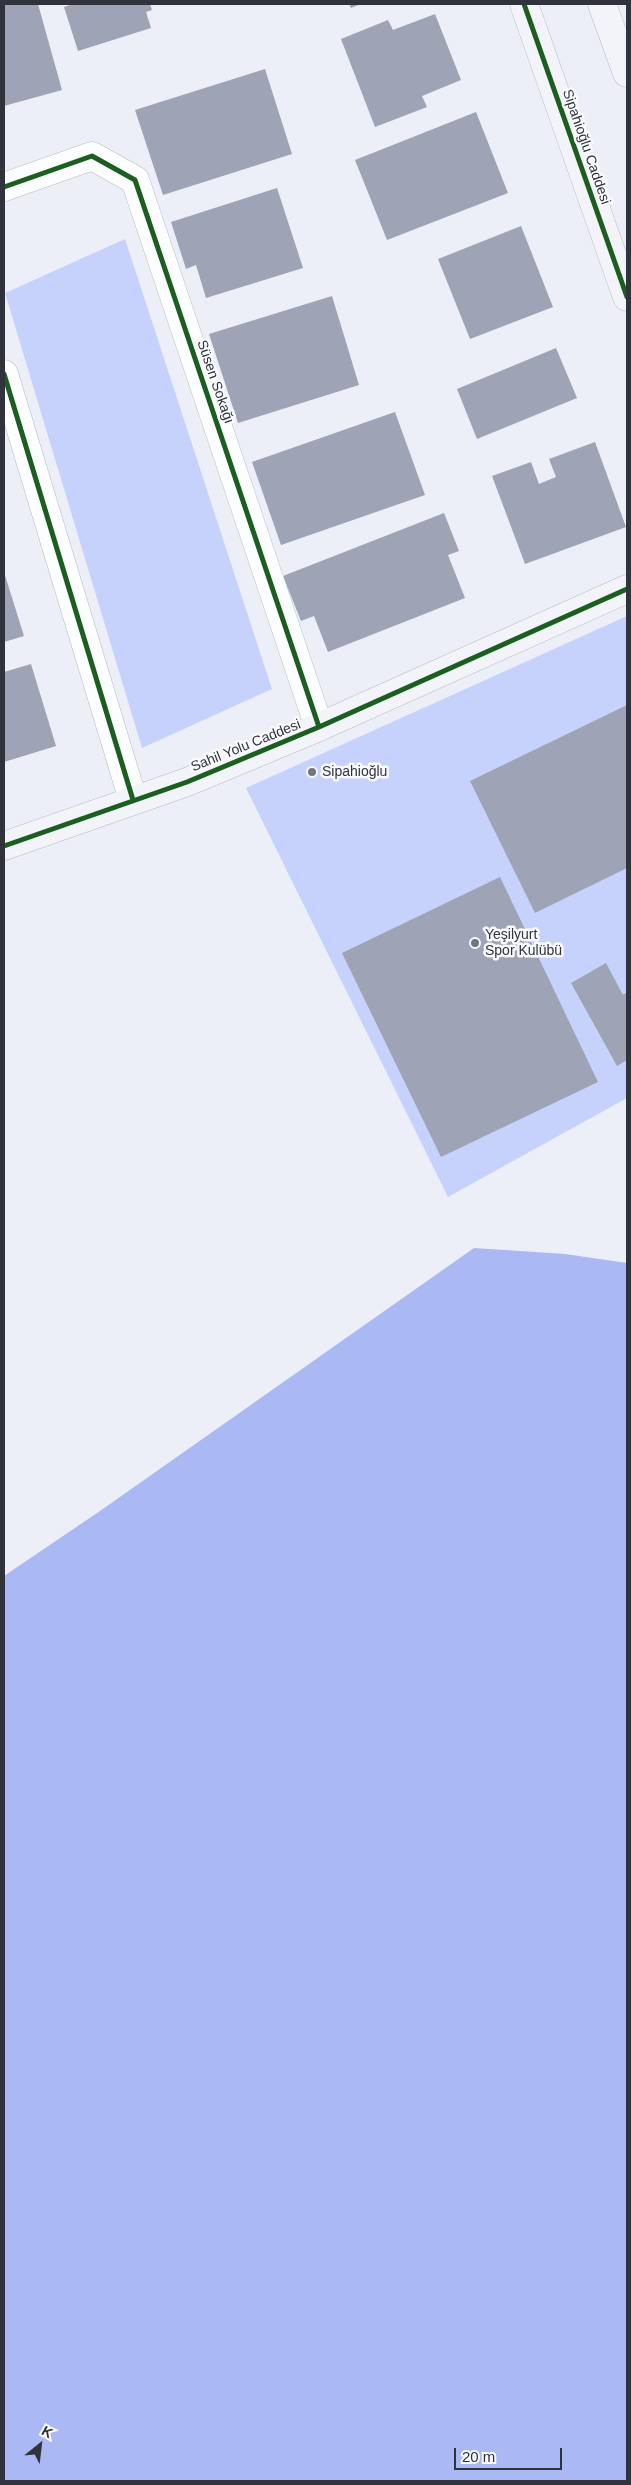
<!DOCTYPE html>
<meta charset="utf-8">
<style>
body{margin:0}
#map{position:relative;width:631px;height:2485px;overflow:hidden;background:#eceff8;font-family:Arial,sans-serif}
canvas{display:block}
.frame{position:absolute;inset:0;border:5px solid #30333b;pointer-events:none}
.north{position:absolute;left:15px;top:2420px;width:50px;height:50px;-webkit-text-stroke:4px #f9fafe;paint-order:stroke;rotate:29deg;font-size:14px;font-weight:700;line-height:20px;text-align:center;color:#30333b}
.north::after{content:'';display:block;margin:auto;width:18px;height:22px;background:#30333b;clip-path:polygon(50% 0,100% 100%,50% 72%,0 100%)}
.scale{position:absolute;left:454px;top:2448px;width:108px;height:22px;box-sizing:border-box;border:2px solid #30333b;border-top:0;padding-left:6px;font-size:15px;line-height:18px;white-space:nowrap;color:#30333b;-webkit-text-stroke:4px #f9fafe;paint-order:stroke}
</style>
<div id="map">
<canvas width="631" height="2485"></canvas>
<div class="frame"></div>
<div class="north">K</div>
<div class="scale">20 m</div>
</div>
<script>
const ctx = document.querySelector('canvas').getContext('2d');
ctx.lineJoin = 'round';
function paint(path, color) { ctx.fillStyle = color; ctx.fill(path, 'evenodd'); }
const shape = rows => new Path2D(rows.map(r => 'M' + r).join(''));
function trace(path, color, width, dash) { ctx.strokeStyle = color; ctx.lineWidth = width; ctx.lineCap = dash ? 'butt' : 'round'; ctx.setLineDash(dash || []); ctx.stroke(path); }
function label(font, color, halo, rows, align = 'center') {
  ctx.font = font + ' Arial,sans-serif'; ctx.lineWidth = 5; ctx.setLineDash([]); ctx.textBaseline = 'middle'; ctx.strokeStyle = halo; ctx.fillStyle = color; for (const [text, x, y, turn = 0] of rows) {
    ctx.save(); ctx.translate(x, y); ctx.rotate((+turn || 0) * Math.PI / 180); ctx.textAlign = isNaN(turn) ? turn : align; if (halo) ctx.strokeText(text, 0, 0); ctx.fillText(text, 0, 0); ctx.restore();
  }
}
paint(shape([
 [125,239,272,689,142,748,5,293],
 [627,616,627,1098,448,1197,246,788]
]), '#c7d2fc');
paint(shape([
 [474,1248,565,1254,627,1263,627,2481,4,2481,4,1576,100,1511]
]), '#aab8f3');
paint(shape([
 [4,4,38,4,62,90,4,106],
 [73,4,150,4,152,10,146,12,151,28,78,51,64,7],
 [349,4,361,4,351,8],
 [435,14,461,80,422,96,427,107,375,127,341,39,388,20,393,30],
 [265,69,292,154,163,195,135,110],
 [476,112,508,193,387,240,355,160],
 [277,188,303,268,206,298,196,265,186,269,171,222],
 [521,226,553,307,470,339,438,259],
 [332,296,359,385,238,423,209,334],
 [556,348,577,398,477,439,457,389],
 [395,412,425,495,281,545,252,462],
 [595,442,626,527,525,564,492,476,531,462,539,484,556,477,549,459],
 [444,513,459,551,448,555,465,598,328,652,314,616,301,621,283,576],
 [4,572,24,636,4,642],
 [31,664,56,746,4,762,4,672],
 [627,705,627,868,535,913,470,781],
 [500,877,598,1082,441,1157,342,953],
 [606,963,623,995,627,992,627,1060,617,1066,571,983]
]), '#9ea3b5');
const minor = shape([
 [4,187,92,156,135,180,319,727],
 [4,374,133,800]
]);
const secondary = shape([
 [524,4,627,297],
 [602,4,627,73],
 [4,846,187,782,319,727,627,589]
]);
trace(minor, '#b8bac2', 29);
trace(secondary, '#b8bac2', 29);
trace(minor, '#fcfdfe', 28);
trace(secondary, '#f3f4f9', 28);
trace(shape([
 [524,4,627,297],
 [4,187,92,156,135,180,319,727],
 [4,374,133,800],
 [4,846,187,782,319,727,627,589]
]), '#1b5e20', 5);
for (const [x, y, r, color] of [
 [312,772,5,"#72757d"],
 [475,943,5,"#72757d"]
]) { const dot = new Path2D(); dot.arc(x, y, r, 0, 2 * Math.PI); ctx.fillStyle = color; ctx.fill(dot); trace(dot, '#f9fafe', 2); }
label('14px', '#30333b', '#f9fafe', [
 ["Sipahioğlu Caddesi",586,147,71],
 ["Süsen Sokağı",215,382,71],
 ["Sahil Yolu Caddesi",246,746,-22]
]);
label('14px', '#30333b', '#f9fafe', [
 ["Sipahioğlu",322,772],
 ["Yeşilyurt",485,935],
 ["Spor Kulübü",485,951]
], 'left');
</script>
